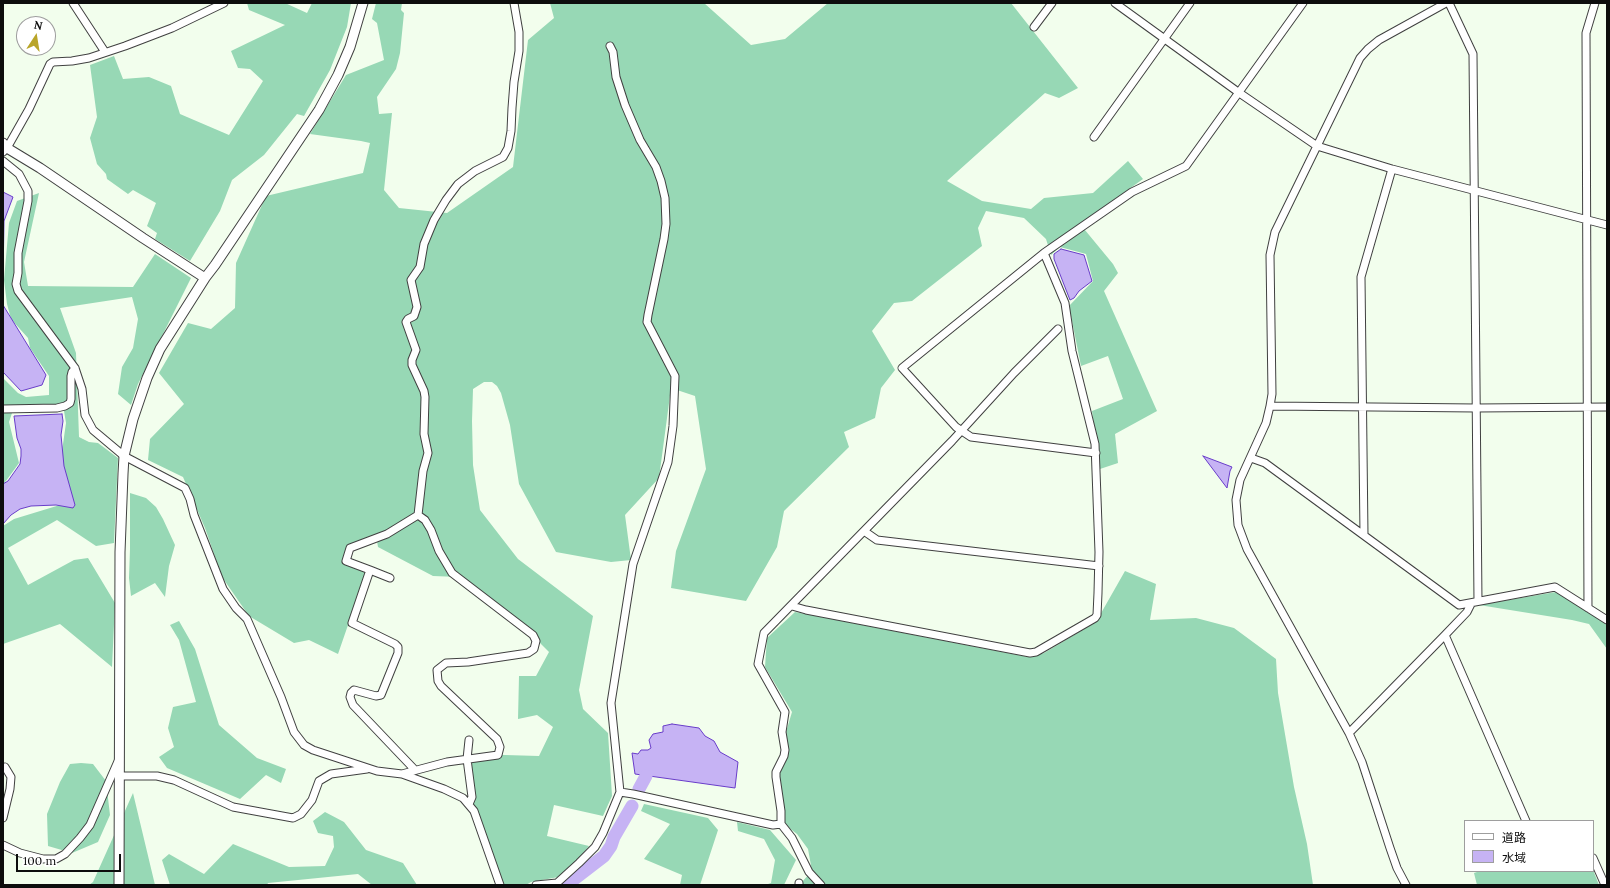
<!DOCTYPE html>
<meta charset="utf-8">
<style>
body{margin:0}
#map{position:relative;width:1610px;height:888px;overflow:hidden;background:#f2feed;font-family:Lora,"Noto Sans JP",serif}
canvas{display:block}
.frame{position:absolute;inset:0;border:4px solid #0d0d0d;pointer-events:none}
.legend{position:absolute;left:1464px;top:820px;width:130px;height:52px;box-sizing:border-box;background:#fff;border:1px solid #9e9e9e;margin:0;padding:5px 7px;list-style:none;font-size:12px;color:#0d0d0d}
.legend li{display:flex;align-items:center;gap:8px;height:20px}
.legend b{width:20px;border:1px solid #9e9e9e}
.north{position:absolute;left:16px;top:16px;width:40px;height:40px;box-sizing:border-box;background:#fff;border:1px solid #9e9e9e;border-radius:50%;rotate:12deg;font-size:11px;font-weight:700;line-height:16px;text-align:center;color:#0d0d0d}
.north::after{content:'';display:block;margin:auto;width:14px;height:18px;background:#b9a529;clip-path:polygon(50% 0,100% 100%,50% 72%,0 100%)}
.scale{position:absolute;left:16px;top:854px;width:105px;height:18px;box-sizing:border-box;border:2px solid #0d0d0d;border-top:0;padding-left:5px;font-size:12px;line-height:14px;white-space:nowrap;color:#0d0d0d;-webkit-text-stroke:3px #fff;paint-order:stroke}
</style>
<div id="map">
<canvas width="1610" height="888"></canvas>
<div class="frame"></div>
<ul class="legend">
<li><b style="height:5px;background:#fff"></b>道路</li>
<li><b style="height:11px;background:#c6b3f4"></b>水域</li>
</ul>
<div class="north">N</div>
<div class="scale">100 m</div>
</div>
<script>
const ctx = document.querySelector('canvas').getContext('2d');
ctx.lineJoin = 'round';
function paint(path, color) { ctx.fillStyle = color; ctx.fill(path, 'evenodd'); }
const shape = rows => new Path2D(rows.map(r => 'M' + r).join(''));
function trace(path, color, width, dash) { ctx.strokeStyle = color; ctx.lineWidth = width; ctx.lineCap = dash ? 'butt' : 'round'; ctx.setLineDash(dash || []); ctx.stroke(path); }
paint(shape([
 [247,3,285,3,307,13,312,3,351,3,347,27,330,70,304,116,297,114,264,155,232,180,220,211,190,261,155,239,157,233,147,226,156,203,133,190,128,194,107,179,106,174,97,164,90,138,97,117,90,65,114,56,123,79,149,77,171,86,180,114,229,135,263,81,250,69,238,68,231,51,285,25,249,10],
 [376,3,402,3,401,10,404,13,400,53,396,69,377,97,379,114,392,113,384,190,399,208,447,213,513,167,528,40,554,18,550,3,704,3,751,45,785,39,828,3,1011,3,1078,88,1059,98,1045,93,947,181,982,201,1031,209,1044,198,1093,193,1128,161,1143,179,1080,224,1113,264,1118,273,1104,291,1157,411,1115,434,1118,463,1100,469,1092,411,1123,399,1108,356,1081,366,1069,306,1093,281,1086,254,1060,247,1051,255,1046,239,1024,218,986,211,978,228,982,246,912,301,894,303,872,331,895,370,881,388,875,418,844,432,849,447,784,511,777,547,746,601,671,588,676,551,706,469,695,396,671,388,659,478,625,515,631,560,611,562,556,552,519,484,510,425,501,393,497,386,492,382,484,382,473,389,472,421,473,465,480,510,518,559,593,616,579,690,583,709,608,733,612,796,603,816,554,805,547,836,589,846,564,876,531,882,526,885,502,885,470,803,471,754,539,756,553,727,537,715,518,719,519,676,536,676,549,652,523,626,459,577,433,576,378,547,376,535,348,546,343,562,366,573,338,654,309,640,294,643,249,616,222,577,205,528,183,477,148,460,150,439,184,404,159,373,188,323,211,329,235,308,236,263,266,196,363,173,370,143,361,141,310,134,346,75,384,60,377,23,372,19],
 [39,193,24,262,28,286,133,287,155,254,191,278,138,384,131,405,118,394,122,367,133,348,138,319,132,297,60,308,76,353,79,437,89,442,98,443,118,458,114,543,96,546,57,520,8,548,28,585,74,560,88,558,115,603,112,667,60,624,3,644,3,526,14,519,73,501,61,458,66,423,64,411,53,406,14,407,9,422,19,463,3,485,3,378,18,393,26,397,49,395,49,376,30,348,28,338,11,319,7,304,4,280,9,223,17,201],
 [130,493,146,498,156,507,163,519,175,545,169,566,165,597,155,583,131,596,129,578,130,549],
 [1125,571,1156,584,1150,620,1196,618,1234,628,1276,659,1278,693,1294,787,1307,844,1313,885,801,885,801,883,812,871,808,849,797,834,784,824,778,778,789,751,786,732,792,712,765,667,767,638,795,612,1028,657,1044,653,1096,622],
 [1556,592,1607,624,1607,649,1589,624,1572,620,1479,605],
 [179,621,195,649,219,725,257,758,286,769,281,783,266,775,240,799,167,768,159,757,174,747,168,728,173,707,196,702,179,640,170,625],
 [81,763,93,764,106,781,110,815,98,842,72,853,48,846,47,814,60,782,70,764],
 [133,793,155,885,89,885,93,882],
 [644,804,708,818,718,830,700,885,680,885,682,875,644,859,670,824,641,811],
 [325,812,344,822,366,850,403,863,417,885,372,885,358,874,268,883,267,885,170,885,162,860,169,854,204,874,233,844,289,867,325,866,334,847,333,836,318,833,313,821],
 [737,822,770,830,796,860,784,885,765,885,771,883,775,860,764,839,738,831],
 [1593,870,1599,885,1477,885,1474,873,1480,871]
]), '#97d8b5');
const water = shape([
 [3,192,13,197,4,221,3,279,3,192],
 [1061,249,1084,255,1092,281,1079,291,1074,298,1070,300,1054,259,1054,254,1061,249],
 [3,305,46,375,42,385,21,391,3,372,3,305],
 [62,414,63,421,61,435,64,466,75,505,73,508,56,505,31,506,20,509,11,515,3,524,3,484,8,481,20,464,21,456,21,449,17,438,14,416,62,414],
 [1203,456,1232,467,1230,471,1227,488,1203,456],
 [672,724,699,728,705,736,714,741,720,752,738,762,735,788,635,774,632,753,638,754,641,750,648,750,651,748,649,740,653,734,663,732,663,726,672,724]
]);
paint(water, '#c6b3f4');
trace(water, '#683cc9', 1);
trace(shape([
 [639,789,646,776],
 [569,883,604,856,611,846,614,837,632,806]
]), '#c6b3f4', 13);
const minor = shape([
 [73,3,105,52],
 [1115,3,1238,92,1317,146,1392,169,1607,225],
 [1449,3,1473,54,1478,601],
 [1034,27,1052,3],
 [1094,137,1190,3],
 [3,152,7,148,29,109,50,64,53,62,72,61,89,58,125,46,172,28,224,3],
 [3,161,19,174,28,191,28,201,18,253,18,273,16,284,18,291,75,368,82,389,85,415,93,430,124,456,185,488,190,499,194,515,223,589,236,608,247,619,281,697,294,732,304,745,313,750,377,771,402,774,444,789,463,798,474,811,500,885],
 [1270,406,1476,408,1607,407],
 [3,409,57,408,65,406,70,403,71,399,71,376,72,372,75,368],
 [1096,453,971,437,956,427,902,368,1044,253,1132,192,1186,166,1303,3],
 [1251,458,1265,463,1459,605,1555,587,1607,620],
 [864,531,877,540,1099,566],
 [1364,535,1361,277,1392,169],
 [370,570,346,561,350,548,387,534,418,515],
 [390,578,370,570,352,623,395,644,398,647,398,653,381,695,376,696,354,690,351,693,350,697,353,705,415,770],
 [792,606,806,610,1030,653,1036,652,1095,618,1097,615,1098,593,1099,552,1095,444,1072,351,1065,303,1044,253],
 [1588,608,1586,33,1595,3],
 [1445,635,1526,821],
 [1349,733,1445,635,1467,612,1471,604],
 [402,774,447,762,498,755,500,747,497,739,441,686,438,681,437,670,446,663,468,662,528,653,534,649,536,641,533,635,452,573,439,551,431,530,425,520,418,515,423,471,428,453,424,434,425,397,424,391,412,365,412,360,416,350,406,322,408,319,414,316,417,307,411,280,420,267,424,244,434,220,446,200,458,184,475,171,503,157,508,148,511,131,512,108,514,82,519,51,519,32,514,3],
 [119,776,157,776,174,780,233,807,293,818,301,814,312,800,319,781,331,774,367,769],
 [620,792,633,794,773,825,781,824],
 [469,804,472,797,467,759,469,740],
 [3,818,10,789,11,777,5,767],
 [3,845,20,853,43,859,56,859,65,854,80,838,90,825,119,759],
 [1593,858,1605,885],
 [536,885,557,883,579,863,595,847,603,833,620,792,611,703,633,564,668,462,673,426,675,376,647,322,648,315,664,239,666,224,665,198,661,181,656,167,640,140,625,105,616,77,613,52,610,46],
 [799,885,799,883],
 [821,885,809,872,792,838,781,824,781,811,776,777,776,772,784,756,785,750,782,732,785,712,758,664,764,633,952,441,1014,373,1058,329],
 [1406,885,1397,868,1390,848,1362,762,1349,733,1247,549,1238,525,1236,500,1240,480,1266,423,1270,406,1272,394,1270,255,1275,232,1360,58,1368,49,1379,40,1446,3]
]);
const tertiary = shape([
 [3,143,7,148,40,168,143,238,205,278],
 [119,885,120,552,123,474,124,456,133,419,147,378,160,349,205,278,215,265,319,110,338,75,350,47,363,3]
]);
trace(minor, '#404040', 9);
trace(tertiary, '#404040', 11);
trace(minor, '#fff', 7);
trace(tertiary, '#fff', 9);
</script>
